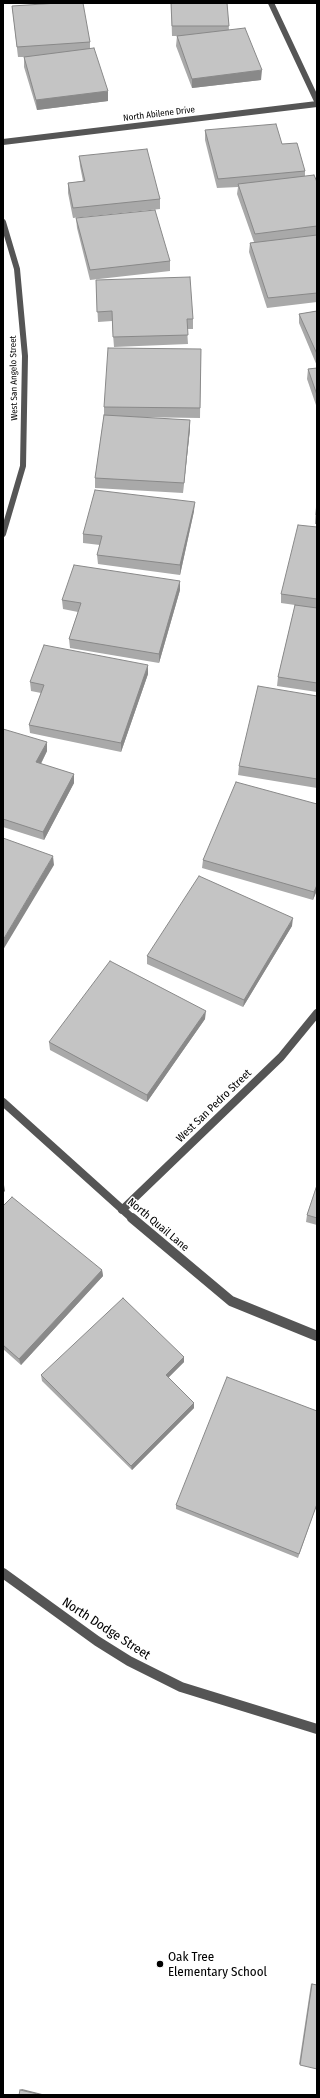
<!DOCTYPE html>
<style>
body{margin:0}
#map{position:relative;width:320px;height:2098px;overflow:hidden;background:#fff;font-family:"Fira Sans Condensed",sans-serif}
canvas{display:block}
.frame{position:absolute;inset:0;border:4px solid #000;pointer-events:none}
</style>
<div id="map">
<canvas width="320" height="2098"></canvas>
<div class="frame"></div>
</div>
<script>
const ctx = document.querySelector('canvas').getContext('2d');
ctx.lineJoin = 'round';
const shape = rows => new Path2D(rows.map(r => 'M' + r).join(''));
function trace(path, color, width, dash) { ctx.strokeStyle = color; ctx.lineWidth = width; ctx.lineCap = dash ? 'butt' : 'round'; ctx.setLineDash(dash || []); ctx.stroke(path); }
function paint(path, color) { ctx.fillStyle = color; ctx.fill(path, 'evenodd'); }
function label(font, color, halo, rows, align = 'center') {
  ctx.font = font + ' "Fira Sans Condensed",sans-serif'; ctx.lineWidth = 3; ctx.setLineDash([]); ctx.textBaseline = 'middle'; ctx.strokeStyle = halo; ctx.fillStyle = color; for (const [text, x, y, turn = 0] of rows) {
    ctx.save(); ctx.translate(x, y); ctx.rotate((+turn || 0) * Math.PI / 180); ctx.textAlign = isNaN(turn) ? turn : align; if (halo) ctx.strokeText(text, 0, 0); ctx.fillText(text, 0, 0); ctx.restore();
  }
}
trace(shape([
 [271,3,317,101],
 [3,142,317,104],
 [3,222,17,269,25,356,23,466,3,534]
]), '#555', 6);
trace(shape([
 [3,1102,133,1219],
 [122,1210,281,1057,317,1013]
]), '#555', 8);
trace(shape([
 [132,1218,231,1301,317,1336],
 [3,1573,97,1641,129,1661,181,1687,317,1729]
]), '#555', 10);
paint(shape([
 [171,3,227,3,229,30,261,80,192,88,176,46,177,36,178,36,172,36],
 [12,6,90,42,90,49,108,101,37,110,24,67,24,57,26,57,18,57],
 [205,130,282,144,305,171,305,176,317,182,317,302,267,308,249,252,250,243,254,242,237,194,238,187,217,188,205,140],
 [79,156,160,199,160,209,73,218,68,193,68,183,83,181,80,166],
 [76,218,170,261,170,271,90,280,77,228],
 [96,280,193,319,193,329,187,329,188,344,114,347,112,321,98,322],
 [317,311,317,366,299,323,299,314],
 [201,349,200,418,131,417,190,420,190,429,183,493,95,488,95,478,104,415,104,407],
 [317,368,317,408,307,379,308,369],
 [317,493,317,524,315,524],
 [194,511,180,575,98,564,97,555,100,545,83,543,83,534],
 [317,527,317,692,277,686,278,677,295,605,281,603,281,594],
 [180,590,159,663,70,648,69,639,78,612,63,609,62,600],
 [148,674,121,752,30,733,29,725,41,693,31,691,30,682],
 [317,696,317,788,238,775,239,766],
 [3,729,47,751,41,764,74,774,74,783,44,840,3,827],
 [317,804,317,890,313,900,202,868,203,860],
 [292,926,243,1007,147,964,147,956],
 [205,1019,147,1102,50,1050,49,1042],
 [317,1185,317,1225,306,1222,307,1215],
 [3,1206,102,1270,103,1276,21,1365,3,1349],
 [184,1357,184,1362,168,1378,194,1403,194,1408,132,1470,42,1381,41,1375],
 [317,1504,298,1558,176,1509,176,1505],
 [311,1984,312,1984,317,2069,299,2064]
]), '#a9a9a9');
paint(shape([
 [262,70,261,80,192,88,192,79],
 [108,91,108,101,37,110,36,100],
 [190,420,190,429,183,493,184,483],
 [195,502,194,511,180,575,180,565],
 [180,581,180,590,159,663,159,654],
 [148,665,148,674,121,752,121,743],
 [47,742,47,751,37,771,36,762],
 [74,774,74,783,44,840,43,832],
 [53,856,54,865,3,950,3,940],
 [317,885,317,890,313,900,314,892],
 [293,918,292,926,243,1007,244,1000],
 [206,1011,205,1019,147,1102,147,1095],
 [3,1185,4,1185,5,1191,3,1193],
 [102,1270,103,1276,21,1365,19,1359],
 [184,1357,184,1362,166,1380,166,1375],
 [194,1403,194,1408,132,1470,131,1466],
 [22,2089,46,2095,42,2095,20,2090]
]), '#898989');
const building = shape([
 [58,3,83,3,90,42,17,47,12,6,58,3],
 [171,3,227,3,229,26,172,26,171,3],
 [245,28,262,70,192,79,177,36,245,28],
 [94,48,108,91,36,100,24,57,94,48],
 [276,124,282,144,297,143,305,171,218,179,205,130,276,124],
 [147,149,160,199,73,208,68,183,85,181,79,156,147,149],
 [314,175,317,182,317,226,255,234,238,184,314,175],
 [155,210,170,261,90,270,76,218,155,210],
 [317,235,317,293,268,298,250,243,317,235],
 [190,277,193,319,187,319,188,335,113,337,112,311,97,312,96,280,190,277],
 [317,311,317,354,299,314,317,311],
 [108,348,201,349,200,408,104,407,108,348],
 [317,368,317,395,308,369,317,368],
 [104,415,190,420,184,483,95,478,104,415],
 [95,490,195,502,180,565,97,555,102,536,83,534,95,490],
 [317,499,317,515,316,515,317,499],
 [298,525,317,527,317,599,281,594,298,525],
 [74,565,180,581,159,654,69,639,81,603,62,600,74,565],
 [295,605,317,608,317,683,278,677,295,605],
 [44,645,148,665,121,743,29,725,44,685,30,682,44,645],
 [258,686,317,696,317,779,239,766,258,686],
 [3,729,47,742,36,762,74,774,43,832,3,819,3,729],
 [236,782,317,804,317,885,314,892,203,860,236,782],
 [3,838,53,856,3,940,3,838],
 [199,876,293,918,244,1000,147,956,199,876],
 [110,961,206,1011,147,1095,49,1042,110,961],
 [317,1185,317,1218,307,1215,317,1185],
 [12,1197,102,1270,19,1359,3,1345,3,1206,12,1197],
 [123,1298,184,1357,166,1375,194,1403,131,1466,41,1375,123,1298],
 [227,1377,317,1411,317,1504,299,1554,176,1505,227,1377],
 [312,1984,317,1985,317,2069,300,2065,312,1984],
 [20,2090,42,2095,19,2095,20,2090]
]);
paint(building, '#c4c4c4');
trace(building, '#898989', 1);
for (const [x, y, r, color] of [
 [160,1964,4,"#000"]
]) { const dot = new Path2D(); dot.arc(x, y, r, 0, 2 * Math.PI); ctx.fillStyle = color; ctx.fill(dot); trace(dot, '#fff', 1.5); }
label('9px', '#000', '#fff', [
 ["North Abilene Drive",159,114,-7],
 ["West San Angelo Street",14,378,-91]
]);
label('11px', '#000', '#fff', [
 ["West San Pedro Street",214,1106,-44],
 ["North Quail Lane",158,1225,40]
]);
label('13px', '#000', '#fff', [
 ["North Dodge Street",106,1629,33]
]);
label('13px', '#000', '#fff', [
 ["Oak Tree",168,1957],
 ["Elementary School",168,1972]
], 'left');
</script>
